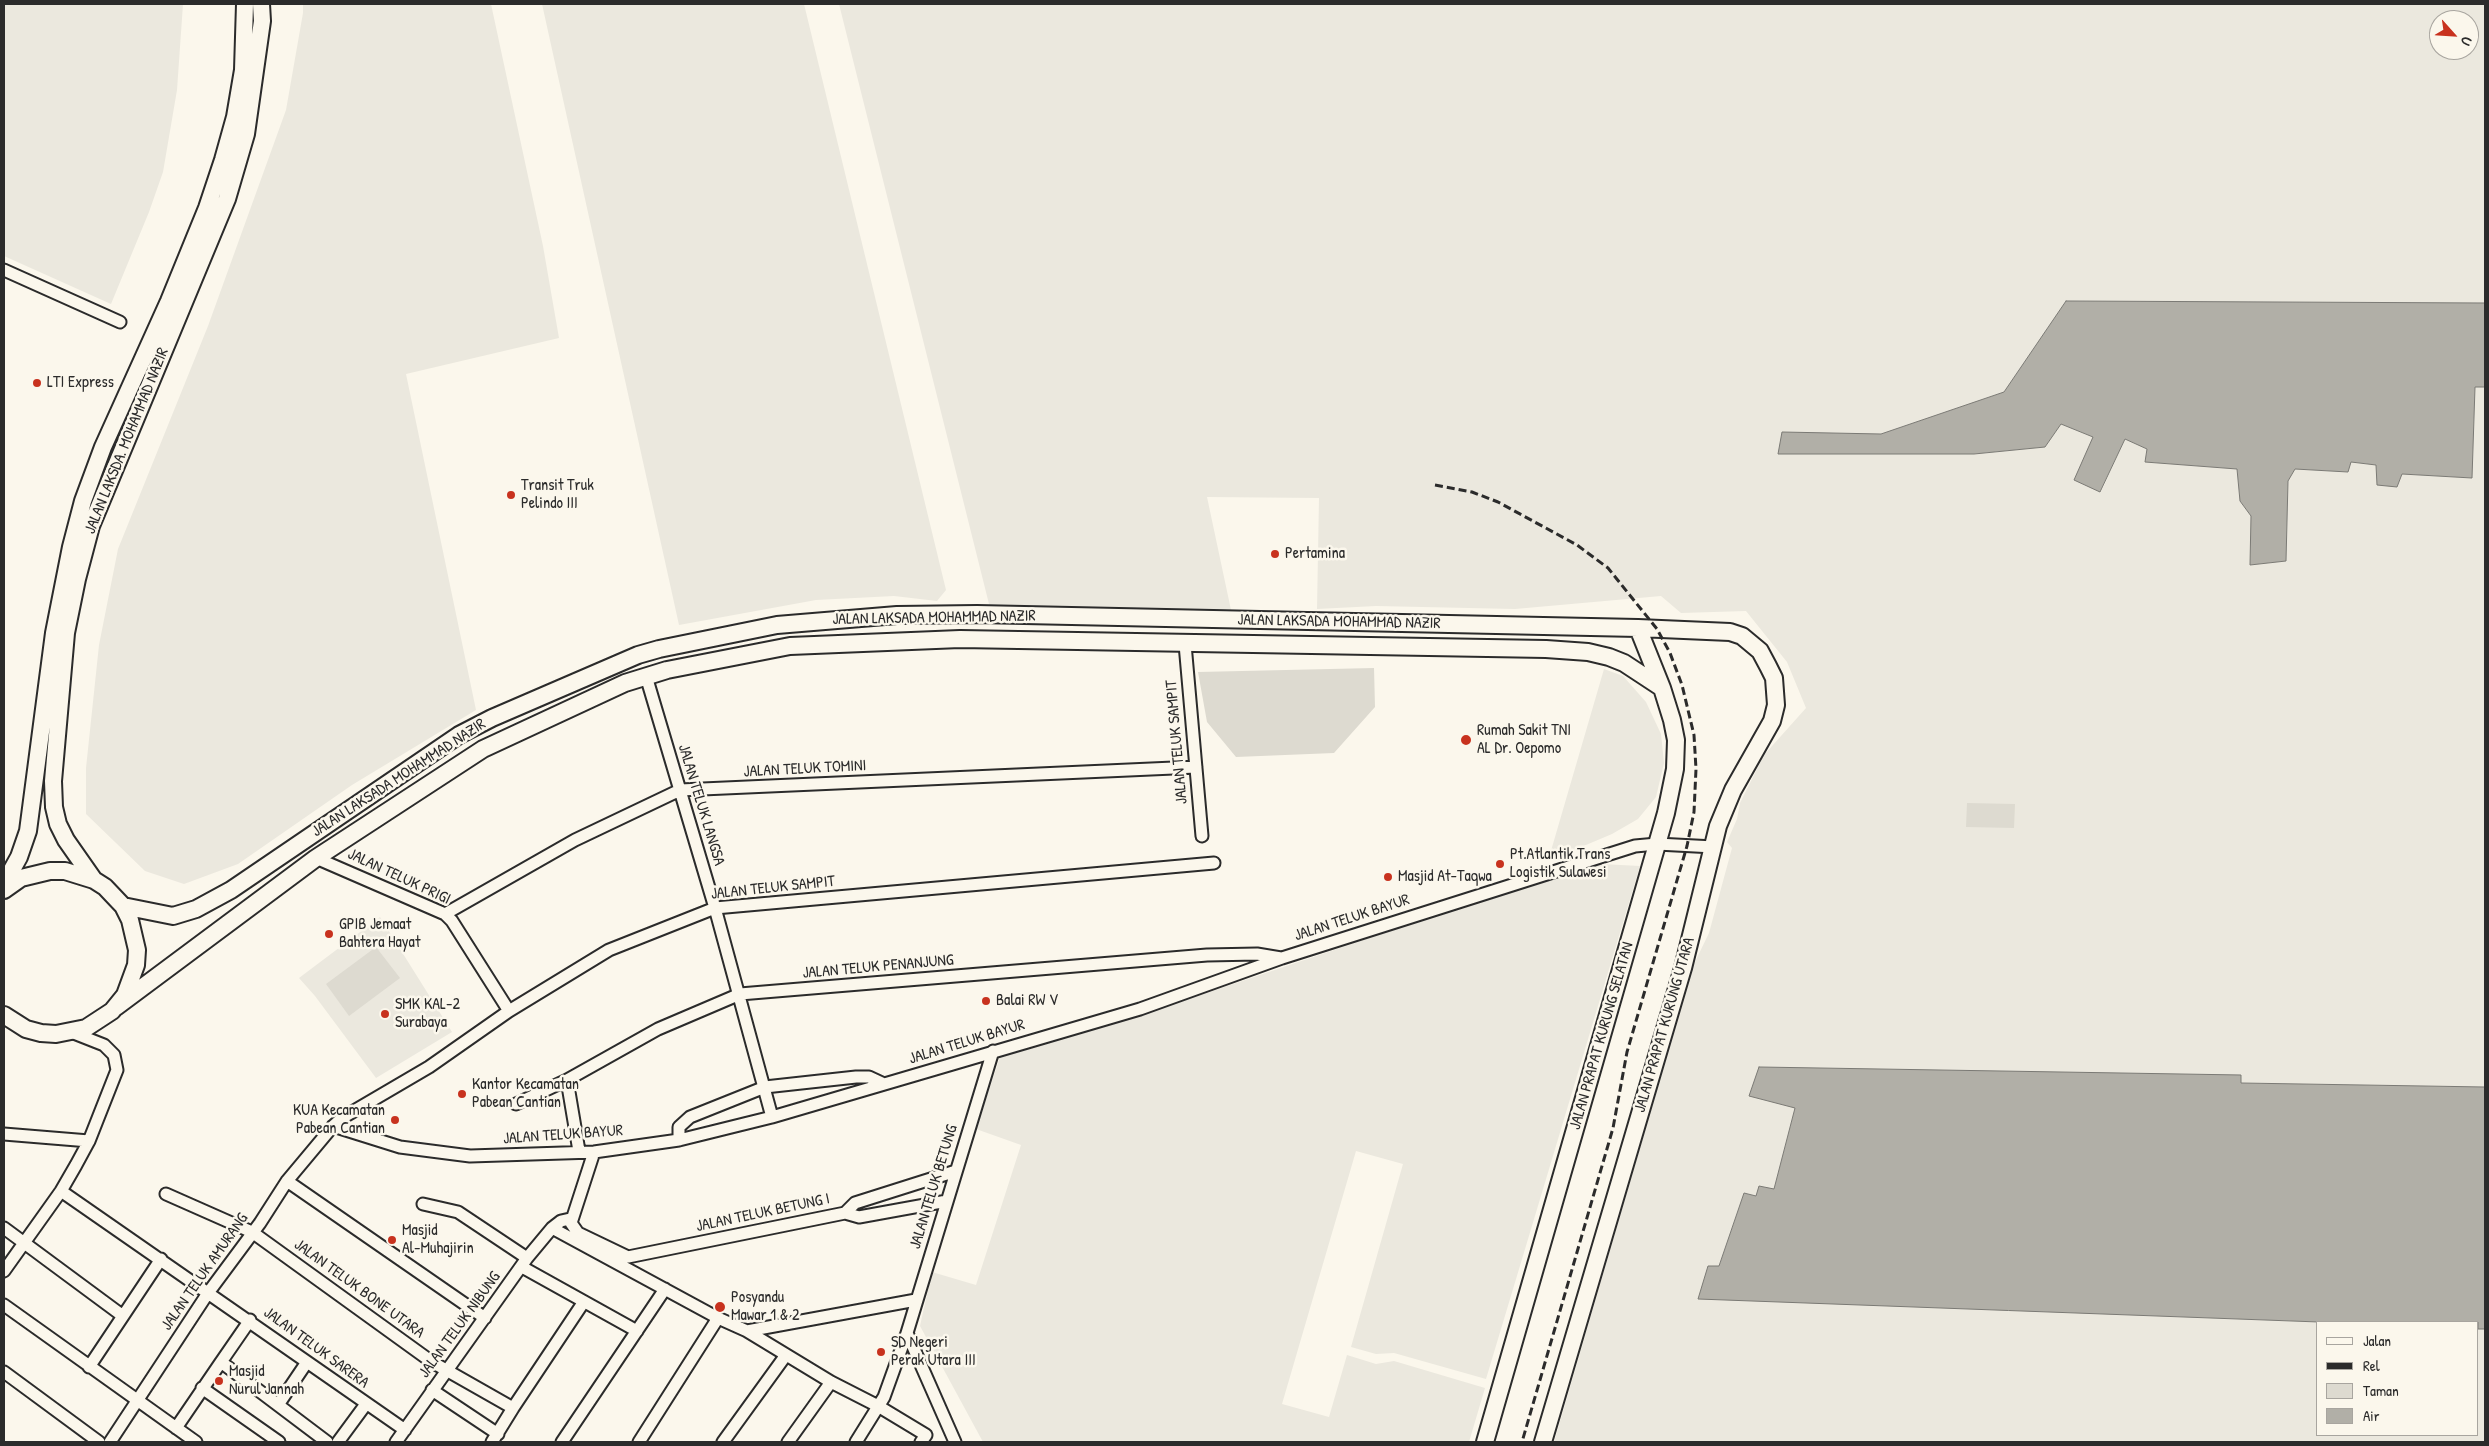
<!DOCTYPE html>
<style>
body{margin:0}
#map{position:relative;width:2489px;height:1446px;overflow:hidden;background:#fbf7ec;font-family:"Patrick Hand",sans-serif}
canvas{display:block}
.frame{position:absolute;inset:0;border:5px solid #2b2b2b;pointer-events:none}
.legend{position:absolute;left:2316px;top:1321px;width:162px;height:115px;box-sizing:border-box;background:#fbf7ec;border:1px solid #a8a59f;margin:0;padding:6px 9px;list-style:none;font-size:15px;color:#2b2b2b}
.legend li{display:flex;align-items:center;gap:10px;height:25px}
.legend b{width:25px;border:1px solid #a8a59f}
.north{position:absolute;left:2429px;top:10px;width:50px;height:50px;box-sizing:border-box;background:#fbf7ec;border:1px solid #a8a59f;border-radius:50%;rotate:116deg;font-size:14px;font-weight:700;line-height:20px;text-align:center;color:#2b2b2b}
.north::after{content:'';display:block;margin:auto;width:18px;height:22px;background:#c8321e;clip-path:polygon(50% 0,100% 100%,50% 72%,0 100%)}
</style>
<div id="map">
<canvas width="2489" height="1446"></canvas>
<div class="frame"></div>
<ul class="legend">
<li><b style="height:6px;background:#fbf7ec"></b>Jalan</li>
<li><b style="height:6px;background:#2b2b2b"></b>Rel</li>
<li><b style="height:14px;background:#dddad0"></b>Taman</li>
<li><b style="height:14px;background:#b1afa7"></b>Air</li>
</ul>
<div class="north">U</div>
</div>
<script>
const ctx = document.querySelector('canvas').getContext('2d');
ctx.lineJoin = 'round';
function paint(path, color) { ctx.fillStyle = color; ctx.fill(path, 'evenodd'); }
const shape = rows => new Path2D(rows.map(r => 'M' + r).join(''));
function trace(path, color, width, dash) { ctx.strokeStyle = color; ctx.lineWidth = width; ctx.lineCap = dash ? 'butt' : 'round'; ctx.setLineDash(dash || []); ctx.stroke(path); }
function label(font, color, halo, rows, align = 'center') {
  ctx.font = font + ' "Patrick Hand",sans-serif'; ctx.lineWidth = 5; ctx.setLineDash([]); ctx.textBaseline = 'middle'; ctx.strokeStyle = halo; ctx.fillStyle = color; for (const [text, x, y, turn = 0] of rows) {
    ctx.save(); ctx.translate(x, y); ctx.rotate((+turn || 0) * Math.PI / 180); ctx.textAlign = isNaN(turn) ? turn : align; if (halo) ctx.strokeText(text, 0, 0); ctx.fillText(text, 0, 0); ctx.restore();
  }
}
paint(shape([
 [4,4,183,4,177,90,163,172,149,212,111,304,4,256],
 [303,4,491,4,543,246,559,338,406,374,476,710,352,785,238,864,184,884,145,871,86,814,86,768,99,645,118,549,208,326,286,110,303,13],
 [542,4,804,4,946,590,937,601,894,596,816,600,679,625],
 [839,4,2485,4,2485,303,2066,301,2004,392,1881,434,1862,434,1778,453,1974,454,2045,447,2061,424,2093,437,2101,492,2125,439,2147,449,2146,462,2237,469,2240,501,2251,516,2250,565,2286,561,2288,481,2295,469,2348,472,2350,462,2376,465,2397,487,2402,474,2472,478,2475,387,2485,387,2485,1087,2241,1083,2241,1075,1795,1108,1774,1190,1760,1187,1756,1196,1744,1193,1719,1266,1698,1298,2319,1322,2318,1435,2478,1435,2478,1329,2485,1329,2485,1442,1554,1442,1693,966,1709,933,1732,848,1727,842,1737,819,1740,803,1764,755,1806,708,1787,662,1746,611,1681,613,1661,596,1515,609,1376,606,1317,609,1319,498,1207,497,1231,610,990,608],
 [2439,20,2469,20,2469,50,2439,50],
 [1604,669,1623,676,1646,702,1661,734,1664,763,1656,797,1638,819,1612,834,1548,861],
 [1601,864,1640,866,1486,1379,1394,1353,1376,1354,1351,1347,1403,1164,1356,1151,1282,1404,1329,1417,1347,1355,1376,1364,1394,1361,1485,1388,1469,1442,983,1442,920,1326,932,1272,976,1285,1021,1145,976,1129,1000,1057,1165,1007,1402,927],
 [380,917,452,1032,376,1078,315,996,299,978]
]), '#ebe8de');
paint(shape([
 [1374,668,1375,707,1334,753,1236,757,1207,722,1198,672],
 [1967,803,2015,804,2014,828,1966,827],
 [376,947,400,978,349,1016,326,984]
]), '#dddad0');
const water = shape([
 [2066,301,2485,303,2485,387,2475,387,2472,478,2402,474,2397,487,2377,485,2376,465,2351,462,2348,472,2295,469,2288,481,2286,561,2250,565,2251,516,2240,501,2237,469,2145,462,2147,449,2125,439,2100,492,2074,480,2093,437,2061,424,2045,447,1974,454,1778,454,1782,432,1881,434,2004,392,2066,301],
 [1759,1067,2241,1075,2241,1083,2485,1087,2485,1329,2478,1329,2478,1322,2319,1322,1698,1299,1708,1266,1719,1266,1744,1193,1756,1196,1759,1186,1774,1189,1795,1108,1749,1096,1759,1067]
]);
paint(water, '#b1afa7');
trace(water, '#7b7a75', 1);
const street = shape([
 [4,270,120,322],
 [1185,644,1202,836],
 [646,676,715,908,772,1117],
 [316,858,445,914,452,921,509,1011],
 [445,914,575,840,680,790,1196,767],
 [516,1104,567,1080],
 [333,1126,400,1147,470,1156,594,1152,679,1140,772,1117,1140,1009,1282,958,1635,846,1657,844,1714,847],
 [4,1134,89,1141],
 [679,1140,679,1127,690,1117,765,1087,856,1077,869,1077,884,1084],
 [579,1151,567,1080,658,1029,740,994,1207,955,1257,954,1281,958],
 [594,1152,571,1223,578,1233,628,1257,845,1213,859,1217,947,1201],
 [287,1181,485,1318],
 [61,1191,405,1430],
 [166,1194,252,1232,432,1362,513,1408],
 [423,1204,458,1212,527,1258],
 [845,1213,855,1203,956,1171],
 [4,1228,123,1316],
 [552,1228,718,1318,747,1331,831,1382,878,1406,926,1435,921,1442],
 [522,1267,637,1331],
 [4,1271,61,1191,76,1165,89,1141,117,1070,114,1055,104,1045,71,1032],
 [4,1305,196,1442],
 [747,1331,916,1300],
 [221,1362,250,1320],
 [89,1367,161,1259],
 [4,1372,99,1442],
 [202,1388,279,1442],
 [432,1390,498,1434],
 [278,1405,327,1442],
 [176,1428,221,1362,278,1405,307,1362],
 [110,1442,208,1293,260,1223,287,1181,333,1126,342,1118,429,1067,509,1011,609,950,715,908,1214,863],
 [338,1442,366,1404],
 [396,1442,527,1258,552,1228,561,1221,570,1219],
 [492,1442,513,1408,583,1303],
 [562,1442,665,1289],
 [639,1442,718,1318],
 [723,1442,786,1355],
 [788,1442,831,1382],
 [856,1442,884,1397,907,1333],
 [955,1442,907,1333,993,1051]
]);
const secondary = shape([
 [1638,628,1662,688],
 [94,880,66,840,58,824,54,807,53,781,66,633,77,579,91,526,227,199,246,134,262,21,261,4],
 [4,884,19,857,28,831,54,633,71,547,83,501,103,447,169,301,207,208,223,160,235,117,243,70,245,4],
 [4,890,21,878,50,871,65,871,94,880,105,887,123,906,130,920,137,950,136,965,125,995,112,1011,86,1028,56,1034,41,1033,26,1029,4,1015],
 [123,906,173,916,196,909,231,890,459,735,492,718,638,655,659,649,777,625,897,615,977,614,1638,628,1730,632,1742,636,1760,651,1768,666,1774,678,1776,705,1772,721,1733,790,1718,826,1683,968,1543,1442],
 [116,1007,316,858,483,749,625,683,667,670,790,646,960,639,1546,649,1588,652,1609,657,1624,663,1662,688,1672,720,1676,740,1675,769,1666,813,1485,1442]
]);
trace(street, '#2b2b2b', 15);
trace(secondary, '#2b2b2b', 20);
trace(street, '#fbf7ec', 11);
trace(secondary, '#fbf7ec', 16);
trace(shape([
 [1435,485,1472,492,1498,502,1577,545,1608,568,1657,629,1670,653,1682,685,1694,735,1696,769,1694,812,1687,846,1627,1052,1613,1128,1522,1442]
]), '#2b2b2b', 3, [8, 4]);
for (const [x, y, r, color] of [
 [37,383,5,"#c8321e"],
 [511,495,5,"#c8321e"],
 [1275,554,5,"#c8321e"],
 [1466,740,6,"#c8321e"],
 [1500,864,5,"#c8321e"],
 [1388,877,5,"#c8321e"],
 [329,934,5,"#c8321e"],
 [986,1001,5,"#c8321e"],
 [385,1014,5,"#c8321e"],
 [462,1094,5,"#c8321e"],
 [395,1120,5,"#c8321e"],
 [392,1240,5,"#c8321e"],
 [720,1307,6,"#c8321e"],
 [881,1352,5,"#c8321e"],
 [219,1381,5,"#c8321e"]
]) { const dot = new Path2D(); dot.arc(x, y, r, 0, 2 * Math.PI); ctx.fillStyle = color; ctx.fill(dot); trace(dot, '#fbf7ec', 2); }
label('16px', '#2b2b2b', '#fbf7ec', [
 ["LTI Express",47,383],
 ["Transit Truk",521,486],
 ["Pelindo III",521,504],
 ["Pertamina",1285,554],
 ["Rumah Sakit TNI",1477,731],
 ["AL Dr. Oepomo",1477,749],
 ["Pt.Atlantik Trans",1510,855],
 ["Logistik Sulawesi",1510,873],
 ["Masjid At-Taqwa",1398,877],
 ["GPIB Jemaat",339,925],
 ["Bahtera Hayat",339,943],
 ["Balai RW V",996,1001],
 ["SMK KAL-2",395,1005],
 ["Surabaya",395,1023],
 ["Kantor Kecamatan",472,1085],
 ["Pabean Cantian",472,1103],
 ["KUA Kecamatan",385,1111,"right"],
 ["Pabean Cantian",385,1129,"right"],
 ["Masjid",402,1231],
 ["Al-Muhajirin",402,1249],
 ["Posyandu",731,1298],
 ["Mawar 1 & 2",731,1316],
 ["SD Negeri",891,1343],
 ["Perak Utara III",891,1361],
 ["Masjid",229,1372],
 ["Nurul Jannah",229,1390]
], 'left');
label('16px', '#2b2b2b', '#fbf7ec', [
 ["JALAN LAKSDA. MOHAMMAD NAZIR",127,441,-68],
 ["JALAN LAKSADA MOHAMMAD NAZIR",934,618,-1],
 ["JALAN LAKSADA MOHAMMAD NAZIR",1339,622,1],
 ["JALAN TELUK SAMPIT",1177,742,-95],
 ["JALAN TELUK TOMINI",805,769,-3],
 ["JALAN LAKSADA MOHAMMAD NAZIR",399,778,-33],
 ["JALAN TELUK LANGSA",701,805,73],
 ["JALAN TELUK PRIGI",399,877,25],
 ["JALAN TELUK SAMPIT",773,888,-6],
 ["JALAN TELUK BAYUR",1352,918,-18],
 ["JALAN TELUK PENANJUNG",878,967,-5],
 ["JALAN PRAPAT KURUNG UTARA",1665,1025,-74],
 ["JALAN PRAPAT KURUNG SELATAN",1602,1036,-74],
 ["JALAN TELUK BAYUR",967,1042,-17],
 ["JALAN TELUK BAYUR",563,1135,-4],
 ["JALAN TELUK BETUNG",934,1187,-73],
 ["JALAN TELUK BETUNG I",763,1213,-12],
 ["JALAN TELUK AMURANG",205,1272,-55],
 ["JALAN TELUK BONE UTARA",359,1289,36],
 ["JALAN TELUK NIBUNG",460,1325,-54],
 ["JALAN TELUK SARERA",316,1348,36]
]);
</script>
